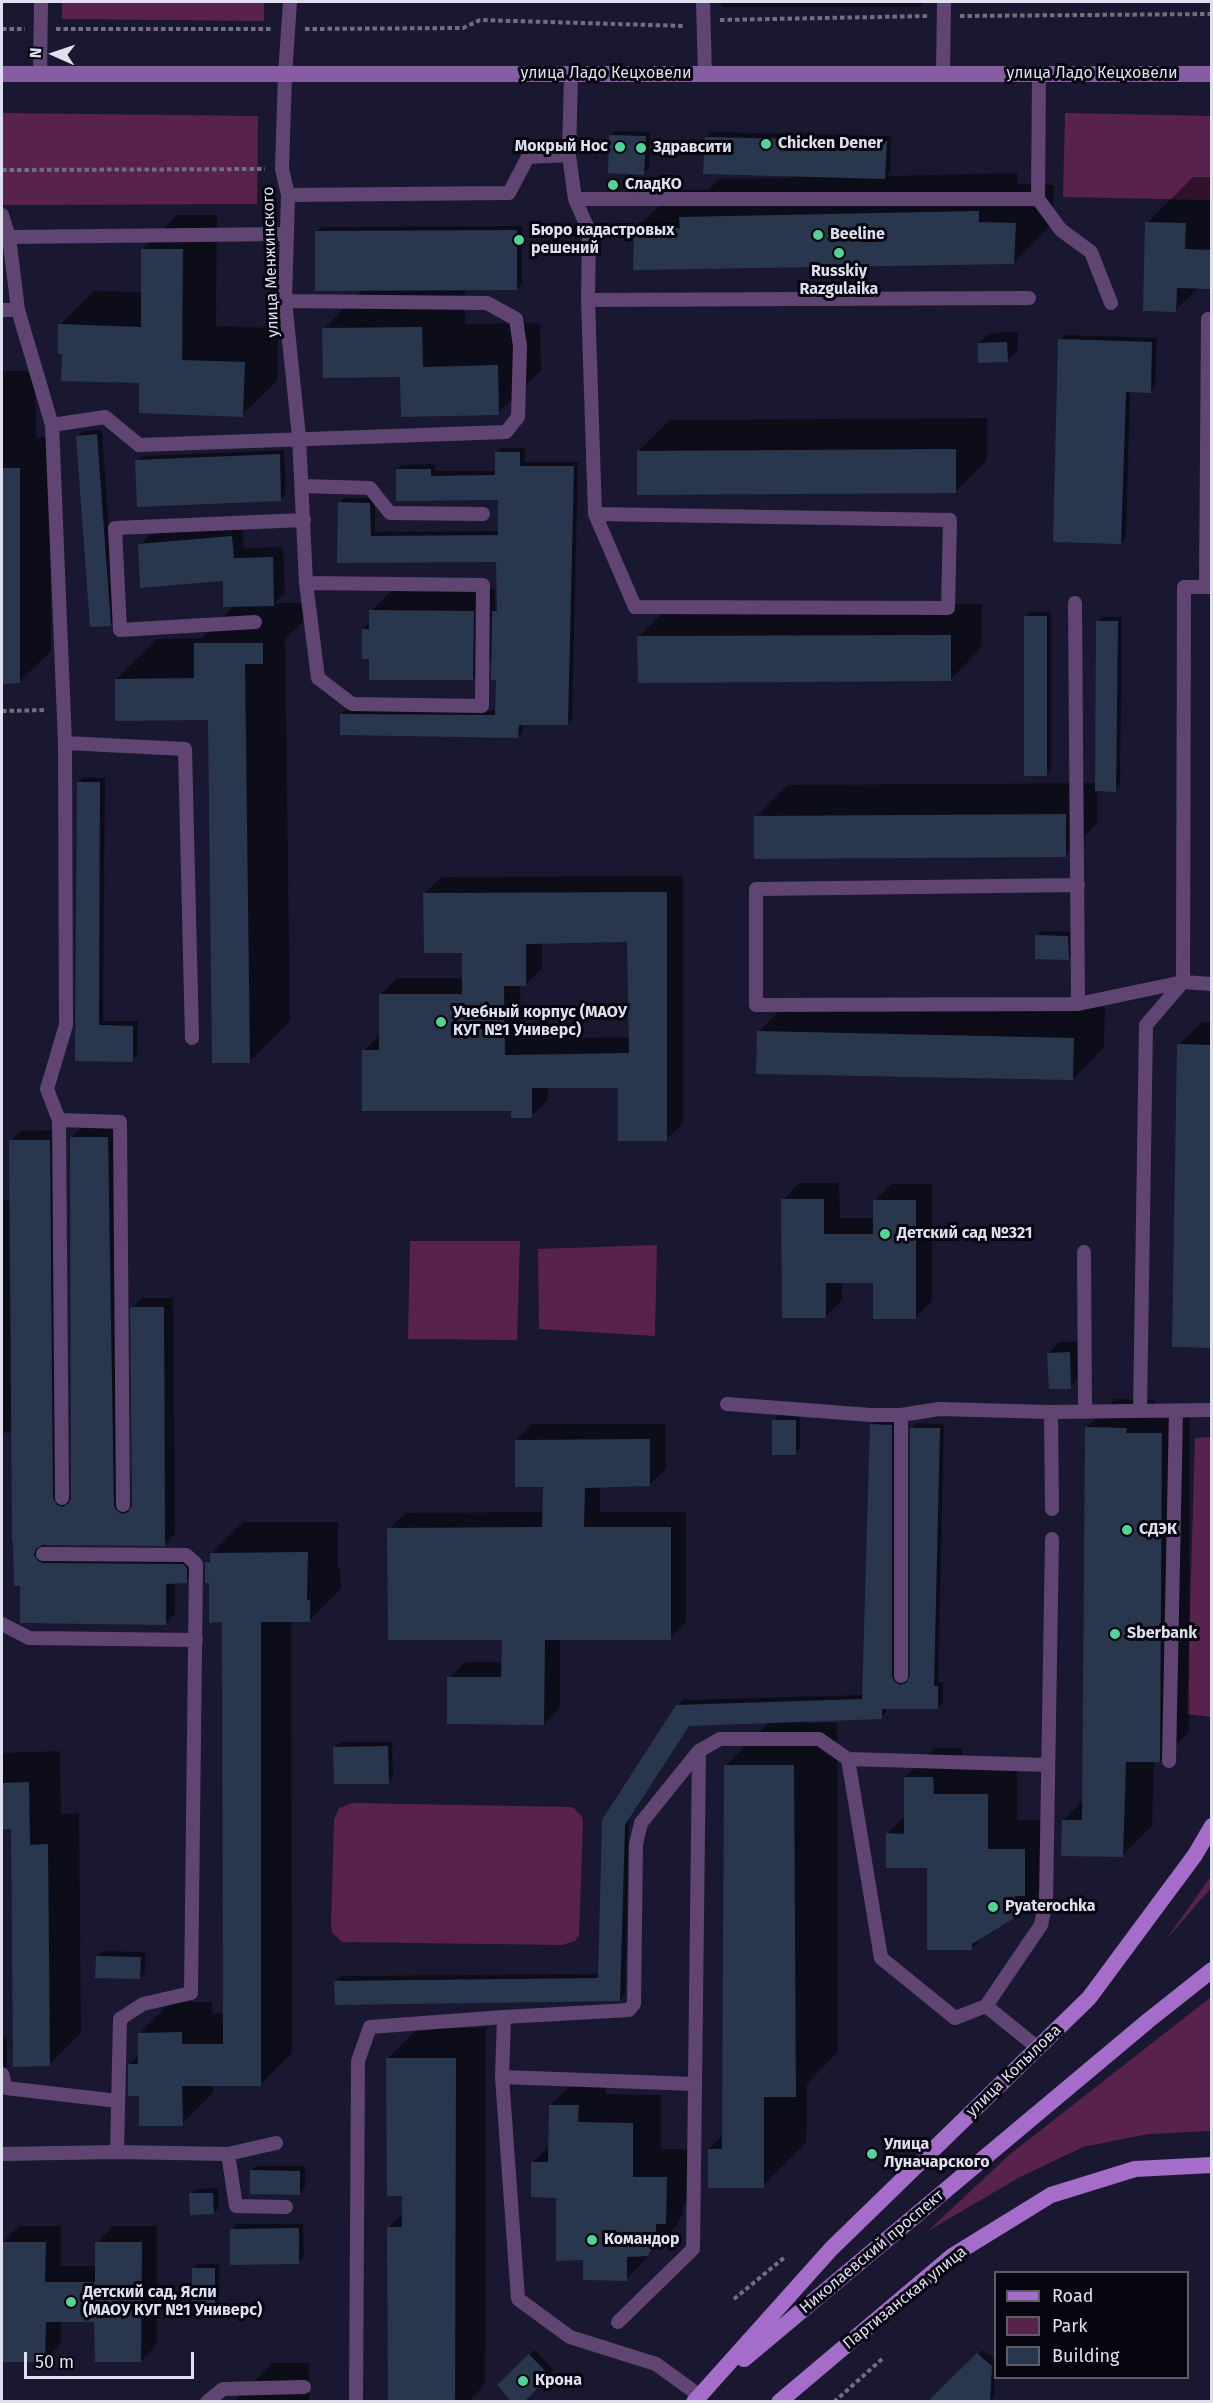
<!DOCTYPE html>
<meta charset="utf-8">
<style>
body{margin:0}
#map{position:relative;width:1213px;height:2403px;overflow:hidden;background:#1a1830;font-family:"Fira Sans",sans-serif}
canvas{display:block}
.frame{position:absolute;inset:0;border:3px solid #dfdff0;pointer-events:none}
.legend{position:absolute;left:994px;top:2271px;width:195px;height:108px;box-sizing:border-box;background:#06050f;border:2px solid #5d5c69;margin:0;padding:8px 10px;list-style:none;font-size:18px;color:#dfdff0}
.legend li{display:flex;align-items:center;gap:12px;height:30px}
.legend b{width:30px;border:2px solid #5d5c69}
.north{position:absolute;left:24px;top:24px;width:60px;height:60px;-webkit-text-stroke:4px #06050f;paint-order:stroke;rotate:273deg;font-size:16px;font-weight:700;line-height:24px;text-align:center;color:#dfdff0}
.north::after{content:'';display:block;margin:auto;width:21px;height:27px;background:#dfdff0;clip-path:polygon(50% 0,100% 100%,50% 72%,0 100%)}
.scale{position:absolute;left:24px;top:2352px;width:170px;height:27px;box-sizing:border-box;border:3px solid #dfdff0;border-top:0;padding-left:8px;font-size:18px;line-height:21px;white-space:nowrap;color:#dfdff0;-webkit-text-stroke:4px #06050f;paint-order:stroke}
</style>
<div id="map">
<canvas width="1213" height="2403"></canvas>
<div class="frame"></div>
<ul class="legend">
<li><b style="height:8px;background:#a46dc9"></b>Road</li>
<li><b style="height:16px;background:#58224d"></b>Park</li>
<li><b style="height:16px;background:#28374e"></b>Building</li>
</ul>
<div class="north">N</div>
<div class="scale">50 m</div>
</div>
<script>
const ctx = document.querySelector('canvas').getContext('2d');
ctx.lineJoin = 'round';
function paint(path, color) { ctx.fillStyle = color; ctx.fill(path, 'evenodd'); }
const shape = rows => new Path2D(rows.map(r => 'M' + r).join(''));
function trace(path, color, width, dash) { ctx.strokeStyle = color; ctx.lineWidth = width; ctx.lineCap = dash ? 'butt' : 'round'; ctx.setLineDash(dash || []); ctx.stroke(path); }
function label(font, color, halo, rows, align = 'center') {
  ctx.font = font + ' "Fira Sans",sans-serif'; ctx.lineWidth = 6; ctx.setLineDash([]); ctx.textBaseline = 'middle'; ctx.strokeStyle = halo; ctx.fillStyle = color; for (const [text, x, y, turn = 0] of rows) {
    ctx.save(); ctx.translate(x, y); ctx.rotate((+turn || 0) * Math.PI / 180); ctx.textAlign = isNaN(turn) ? turn : align; if (halo) ctx.strokeText(text, 0, 0); ctx.fillText(text, 0, 0); ctx.restore();
  }
}
paint(shape([
 [62,2,264,2,264,21,62,19],
 [2,113,258,116,257,204,2,205],
 [1065,113,1211,116,1211,200,1063,197],
 [410,1241,520,1241,517,1340,408,1339],
 [657,1245,655,1336,539,1329,538,1249],
 [1211,1437,1212,1437,1211,1717,1187,1714,1195,1438],
 [352,1803,572,1807,582,1816,583,1823,579,1935,575,1941,562,1945,342,1942,332,1932,331,1925,334,1820,339,1808],
 [1211,1876,1211,1888,1165,1941],
 [1211,1997,1211,2131,1148,2134,1083,2147,1020,2177,928,2231,1009,2155]
]), '#58224d');
paint(shape([
 [719,2,924,2,919,7,723,7],
 [615,131,650,132,649,168,644,173,610,136],
 [711,132,891,136,890,172,886,176,1017,173,1018,184,1054,185,1052,224,1014,262,636,229,675,190,708,190,720,179,791,178,791,175,706,137],
 [1193,177,1212,177,1212,287,1199,287,1176,310,1147,223],
 [177,215,217,215,216,326,278,328,277,381,242,415,63,353,60,325,94,291,142,292,143,249],
 [522,226,522,284,517,289,465,289,465,324,540,323,541,370,498,413,401,375,324,329,363,289,317,232,322,227],
 [1018,332,1018,350,1007,360,979,343,990,333],
 [1065,335,1157,338,1155,387,1150,392,1130,391,1126,538,1121,543,1060,340],
 [2,371,35,371,36,437,50,437,51,651,19,682,2,682],
 [987,418,987,460,956,491,638,452,670,420],
 [102,430,115,620,110,625,77,437,82,431],
 [501,448,525,448,525,462,578,462,572,719,567,724,523,723,523,732,518,737,342,714,347,709,497,711,497,678,493,658,473,678,371,658,363,629,371,622,371,611,393,589,495,589,495,610,499,606,497,561,339,562,339,503,344,498,375,498,375,532,500,531,499,499,397,470,402,465,435,464,435,471,496,471,496,453],
 [284,450,286,494,281,499,137,461,142,456],
 [242,526,244,548,283,547,285,593,274,603,303,603,303,622,285,639,290,1021,250,1061,209,719,116,679,157,639,202,638,235,605,224,579,140,545,151,534],
 [982,604,981,648,950,680,639,636,671,605],
 [1030,612,1051,612,1051,770,1046,775,1025,617],
 [1102,617,1122,617,1120,785,1115,790,1097,790,1097,824,1065,855,756,817,788,785,1096,783,1097,622],
 [83,777,105,778,103,1021,138,1021,137,1055,132,1060,77,1060,78,782],
 [683,876,683,1123,667,1139,619,1086,548,1086,548,1100,531,1116,364,1051,380,1034,380,995,397,978,463,978,463,952,425,893,441,877],
 [629,940,630,1037,521,1039,520,984,526,984,542,968,542,942],
 [1042,931,1073,932,1073,954,1068,959,1037,936],
 [790,1000,1105,1007,1104,1047,1073,1079,758,1032],
 [1202,1022,1212,1022,1212,1346,1178,1045],
 [81,1128,118,1128,125,1500,134,1505,132,1308,142,1298,173,1298,175,1534,165,1544,45,1544,44,1548,193,1555,196,1572,186,1582,175,1582,175,1614,165,1624,21,1585,13,1432,2,1433,2,1200,11,1200,11,1141,21,1131,60,1130,68,1497,72,1496,71,1138],
 [799,1183,839,1183,840,1218,874,1218,874,1201,891,1184,932,1184,932,1301,915,1318,875,1281,842,1281,842,1300,826,1316,783,1200],
 [1059,1342,1080,1342,1081,1376,1070,1387,1049,1353],
 [1115,1399,1155,1400,1155,1405,1190,1405,1189,1732,1160,1761,1154,1761,1152,1826,1123,1855,1063,1820,1083,1800,1086,1428],
 [779,1415,800,1415,800,1448,795,1453,774,1420],
 [877,1419,897,1420,902,1679,910,1679,912,1428,917,1423,944,1424,938,1682,943,1682,943,1702,937,1708,887,1708,886,1712,881,1717,807,1720,807,1723,837,1723,838,2052,807,2084,806,2143,763,2186,709,2149,723,2135,725,1766,770,1721,690,1724,629,1819,625,1995,620,2000,336,1981,341,1976,600,1974,603,1821,678,1706,683,1700,863,1695,872,1425],
 [532,1424,665,1424,666,1469,649,1485,600,1486,600,1512,686,1512,686,1622,670,1638,560,1638,560,1707,544,1724,449,1678,465,1662,503,1662,504,1638,389,1529,405,1513,544,1512,544,1486,516,1440],
 [243,1522,338,1522,338,1569,340,1569,341,1589,310,1620,291,1620,292,2053,261,2084,213,2084,213,2093,182,2124,141,2095,129,2065,140,2054,140,2033,171,2002,212,2002,212,2013,224,2013,224,1621,206,1563,212,1557,212,1553],
 [340,1742,392,1742,393,1777,388,1782,335,1747],
 [935,1748,962,1748,963,1765,1017,1765,1017,1820,1054,1820,1054,1865,1044,1874,1045,1886,1015,1916,986,1934,971,1949,929,1866,887,1834,905,1816,905,1777],
 [60,1751,61,1814,79,1813,81,2033,49,2065,12,1828,2,1828,2,1753],
 [102,1951,145,1952,145,1973,140,1978,97,1956],
 [418,2028,486,2028,485,2384,468,2402,389,2402,388,2228,404,2213,404,2194,388,2058],
 [2,2037,7,2037,7,2081,2,2086],
 [579,2077,606,2077,606,2094,661,2095,661,2149,694,2149,694,2194,684,2204,683,2214,676,2226,626,2280,585,2259,558,2196,533,2162,550,2145,550,2105],
 [256,2166,305,2166,305,2188,300,2193,251,2171],
 [218,2188,219,2208,213,2213,191,2194,196,2189],
 [237,2224,303,2224,304,2257,299,2262,232,2229],
 [19,2226,61,2226,61,2266,96,2266,96,2243,113,2226,157,2226,157,2344,141,2361,96,2321,61,2321,61,2344,45,2360,3,2242],
 [198,2264,219,2264,219,2304,214,2309,193,2269],
 [535,2350,554,2370,521,2402,499,2385],
 [983,2350,996,2360,994,2397,990,2402,929,2402],
 [272,2363,309,2363,309,2402,234,2402]
]), '#0007');
paint(shape([
 [609,135,646,136,644,175,608,173],
 [705,137,887,141,885,179,703,174],
 [979,211,979,222,1016,223,1014,264,633,270,634,228,680,228,679,217],
 [1145,222,1186,223,1185,249,1212,250,1212,289,1177,288,1176,312,1143,311],
 [517,230,517,290,315,291,315,231],
 [141,249,183,249,182,360,245,362,243,417,139,413,139,383,61,381,62,354,58,354,58,324,141,327],
 [422,327,423,367,498,365,499,415,401,417,400,377,323,378,322,328],
 [1058,339,1152,342,1151,393,1126,392,1121,544,1053,542],
 [1007,342,1008,362,978,363,978,343],
 [97,434,111,626,90,627,76,436],
 [956,449,956,493,637,495,637,451],
 [495,452,520,452,520,466,574,466,568,725,519,725,518,738,340,735,340,714,495,715,496,680,491,680,492,611,497,611,496,562,337,563,338,502,370,503,371,536,498,535,498,500,396,501,396,469,431,469,431,476,495,475],
 [280,454,281,501,137,507,135,460],
 [2,468,20,468,20,683,2,684],
 [232,536,234,558,273,557,274,606,223,607,223,581,140,588,138,544],
 [369,610,474,611,473,680,369,680,369,659,362,659,362,629,369,629],
 [1024,616,1047,616,1047,776,1024,776],
 [1096,621,1118,621,1116,792,1095,791],
 [951,635,951,681,638,683,637,636],
 [194,643,263,643,263,664,245,664,250,1063,212,1063,208,720,115,721,115,679,194,678],
 [77,782,100,782,99,1025,133,1026,133,1062,75,1061],
 [1066,814,1066,857,754,859,754,816],
 [667,892,667,1141,618,1141,618,1088,532,1088,532,1118,511,1118,511,1111,362,1111,362,1050,379,1050,379,994,462,994,462,953,424,953,423,893],
 [627,942,629,1053,505,1055,504,986,526,986,526,944],
 [1035,935,1068,936,1069,960,1035,959],
 [757,1031,1074,1038,1073,1080,756,1074],
 [1177,1044,1212,1045,1212,1348,1172,1347],
 [70,1137,108,1137,114,1505,116,1510,122,1514,128,1512,132,1505,130,1307,164,1307,165,1546,43,1545,36,1549,34,1555,38,1561,43,1563,183,1564,187,1568,187,1583,166,1584,166,1625,20,1623,20,1586,14,1586,13,1542,12,1542,9,1140,50,1140,53,1498,57,1505,63,1507,69,1503,71,1498],
 [781,1199,824,1199,824,1234,873,1234,873,1200,916,1200,916,1319,873,1319,873,1283,826,1283,826,1318,782,1318],
 [1070,1352,1071,1389,1049,1389,1047,1353],
 [772,1420,796,1420,796,1455,772,1455],
 [870,1424,892,1425,892,1676,894,1681,900,1685,906,1683,910,1676,910,1428,940,1428,934,1686,938,1686,938,1709,882,1709,882,1719,689,1726,625,1825,620,2001,335,2005,334,1981,598,1978,602,1820,676,1705,862,1699],
 [1085,1427,1127,1428,1126,1433,1162,1433,1160,1762,1126,1762,1123,1857,1061,1856,1062,1820,1082,1820],
 [650,1439,650,1486,585,1488,584,1527,671,1527,671,1640,545,1640,544,1725,447,1724,447,1677,501,1677,502,1640,388,1640,387,1528,542,1527,543,1487,515,1487,515,1440],
 [308,1552,307,1600,310,1600,310,1622,261,1622,261,2086,182,2086,183,2126,139,2126,139,2096,128,2096,128,2064,138,2064,138,2033,182,2032,182,2044,223,2044,222,1622,209,1623,209,1583,205,1583,205,1562,210,1562,210,1553],
 [388,1746,389,1784,334,1784,333,1747],
 [724,1765,794,1765,796,2097,764,2097,764,2188,708,2188,708,2149,722,2149],
 [904,1777,933,1777,934,1794,988,1794,988,1849,1025,1849,1025,1896,1015,1896,1016,1917,972,1944,972,1950,927,1950,927,1868,886,1868,886,1833,904,1834],
 [29,1782,30,1845,48,1844,50,2066,13,2067,11,1829,2,1829,2,1783],
 [96,1956,141,1957,140,1979,95,1978],
 [386,2058,456,2058,455,2402,388,2402,387,2227,402,2227,402,2196,387,2196],
 [549,2105,579,2105,578,2122,633,2123,633,2177,667,2177,666,2224,656,2224,656,2243,648,2256,627,2257,627,2281,583,2280,583,2260,556,2261,556,2198,531,2197,531,2162,548,2162],
 [250,2170,300,2171,300,2195,250,2194],
 [189,2193,213,2193,214,2214,190,2215],
 [299,2228,299,2264,230,2265,230,2229],
 [2,2242,46,2242,45,2282,95,2282,95,2242,142,2242,141,2362,95,2362,94,2322,46,2322,45,2362,2,2362],
 [192,2268,215,2268,215,2310,192,2310],
 [977,2353,992,2366,990,2402,927,2402],
 [529,2354,550,2376,524,2402,512,2402,497,2385]
]), '#28374e');
trace(shape([
 [960,16,1212,14],
 [720,20,929,16],
 [2,29,25,29],
 [56,29,271,29],
 [305,29,463,28,480,20,685,26],
 [2,170,265,169],
 [2,711,46,710],
 [734,2299,785,2257],
 [834,2402,882,2359]
]), '#6f6e83', 4, [4.5, 3]);
trace(shape([
 [290,2,285,75,282,169,288,195,285,301,299,437,306,583,483,585,482,706,352,704,318,678,306,583],
 [703,2,705,74],
 [40,74,41,2],
 [943,74,944,2],
 [571,75,569,155,575,199,589,231,588,300,595,514,950,520,948,608,635,607,595,514],
 [288,195,509,193,528,157,569,155],
 [575,199,1038,199,1039,74],
 [1038,199,1061,230,1091,252,1111,303],
 [2,215,9,237,18,310,52,425,65,743,66,1025,47,1089,59,1120,62,1498],
 [9,237,287,234],
 [588,300,1029,298],
 [2,310,18,310],
 [52,425,105,417,139,445,506,432,518,417,520,346,516,319,487,303,285,301],
 [302,486,370,488,390,513,483,514],
 [1206,587,1208,319],
 [1075,603,1078,1004],
 [255,622,120,630,115,528,304,520],
 [65,743,185,749,192,1038],
 [1078,885,756,889,756,1005,1078,1004,1183,982,1212,984],
 [59,1120,120,1122,123,1505],
 [1084,1252,1085,1411],
 [727,1404,871,1415,901,1415,939,1409,1051,1412,1212,1410],
 [1140,1411,1146,1025,1183,982,1184,587,1212,587],
 [1051,1412,1052,1509],
 [901,1415,901,1676],
 [43,1554,186,1555,196,1564,191,1993,143,2004,120,2019,117,2152],
 [2,1624,29,1638,196,1640],
 [848,1759,1047,1765],
 [1169,1761,1176,1411],
 [986,2006,1041,1925,1046,1901,1052,1539],
 [504,2017,629,2010,634,2004,636,1844,641,1823,699,1751],
 [2,2074,6,2088,118,2101],
 [502,2077,695,2084,699,1751,720,1739,819,1739,848,1759,881,1958,955,2018,986,2006,1038,2048],
 [2,2154,117,2152,228,2154,276,2143],
 [228,2154,236,2206,286,2207],
 [618,2322,693,2249,695,2084],
 [207,2402,223,2389,304,2387],
 [356,2402,358,2061,370,2027,504,2017,502,2077,518,2299,570,2337,656,2364,700,2396]
]), '#604572', 14);
trace(shape([
 [2,74,1212,74]
]), '#865ca3', 16);
trace(shape([
 [744,2359,1149,2020,1212,1970],
 [694,2402,831,2249,1089,1998,1195,1855,1212,1826],
 [779,2402,952,2256,1051,2195,1135,2169,1212,2165]
]), '#a46dc9', 16);
for (const [x, y, r, color] of [
 [766,144,6,"#54d396"],
 [620,147,6,"#54d396"],
 [641,148,6,"#54d396"],
 [613,185,6,"#54d396"],
 [818,235,6,"#54d396"],
 [519,240,6,"#54d396"],
 [839,253,6,"#54d396"],
 [441,1022,6,"#54d396"],
 [885,1234,6,"#54d396"],
 [1127,1530,6,"#54d396"],
 [1115,1634,6,"#54d396"],
 [993,1907,6,"#54d396"],
 [872,2154,6,"#54d396"],
 [592,2240,6,"#54d396"],
 [71,2302,6,"#54d396"],
 [523,2381,6,"#54d396"]
]) { const dot = new Path2D(); dot.arc(x, y, r, 0, 2 * Math.PI); ctx.fillStyle = color; ctx.fill(dot); trace(dot, '#06050f', 2); }
label('16px', '#dfdff0', '#06050f', [
 ["улица Ладо Кецховели",606,74],
 ["улица Ладо Кецховели",1092,74],
 ["улица Менжинского",271,262,-92],
 ["улица Копылова",1014,2071,-44],
 ["Николаевский проспект",872,2252,-40],
 ["Партизанская улица",905,2298,-39]
]);
label('bold 16px', '#dfdff0', '#06050f', [
 ["Chicken Dener",778,144],
 ["Мокрый Нос",608,147,"right"],
 ["Здравсити",653,148],
 ["СладКО",625,185],
 ["Бюро кадастровых",531,231],
 ["решений",531,249],
 ["Beeline",830,235],
 ["Russkiy",839,272,"center"],
 ["Razgulaika",839,290,"center"],
 ["Учебный корпус (МАОУ",453,1013],
 ["КУГ №1 Универс)",453,1031],
 ["Детский сад №321",897,1234],
 ["СДЭК",1139,1530],
 ["Sberbank",1127,1634],
 ["Pyaterochka",1005,1907],
 ["Улица",884,2145],
 ["Луначарского",884,2163],
 ["Командор",604,2240],
 ["Детский сад, Ясли",83,2293],
 ["(МАОУ КУГ №1 Универс)",83,2311],
 ["Крона",535,2381]
], 'left');
</script>
